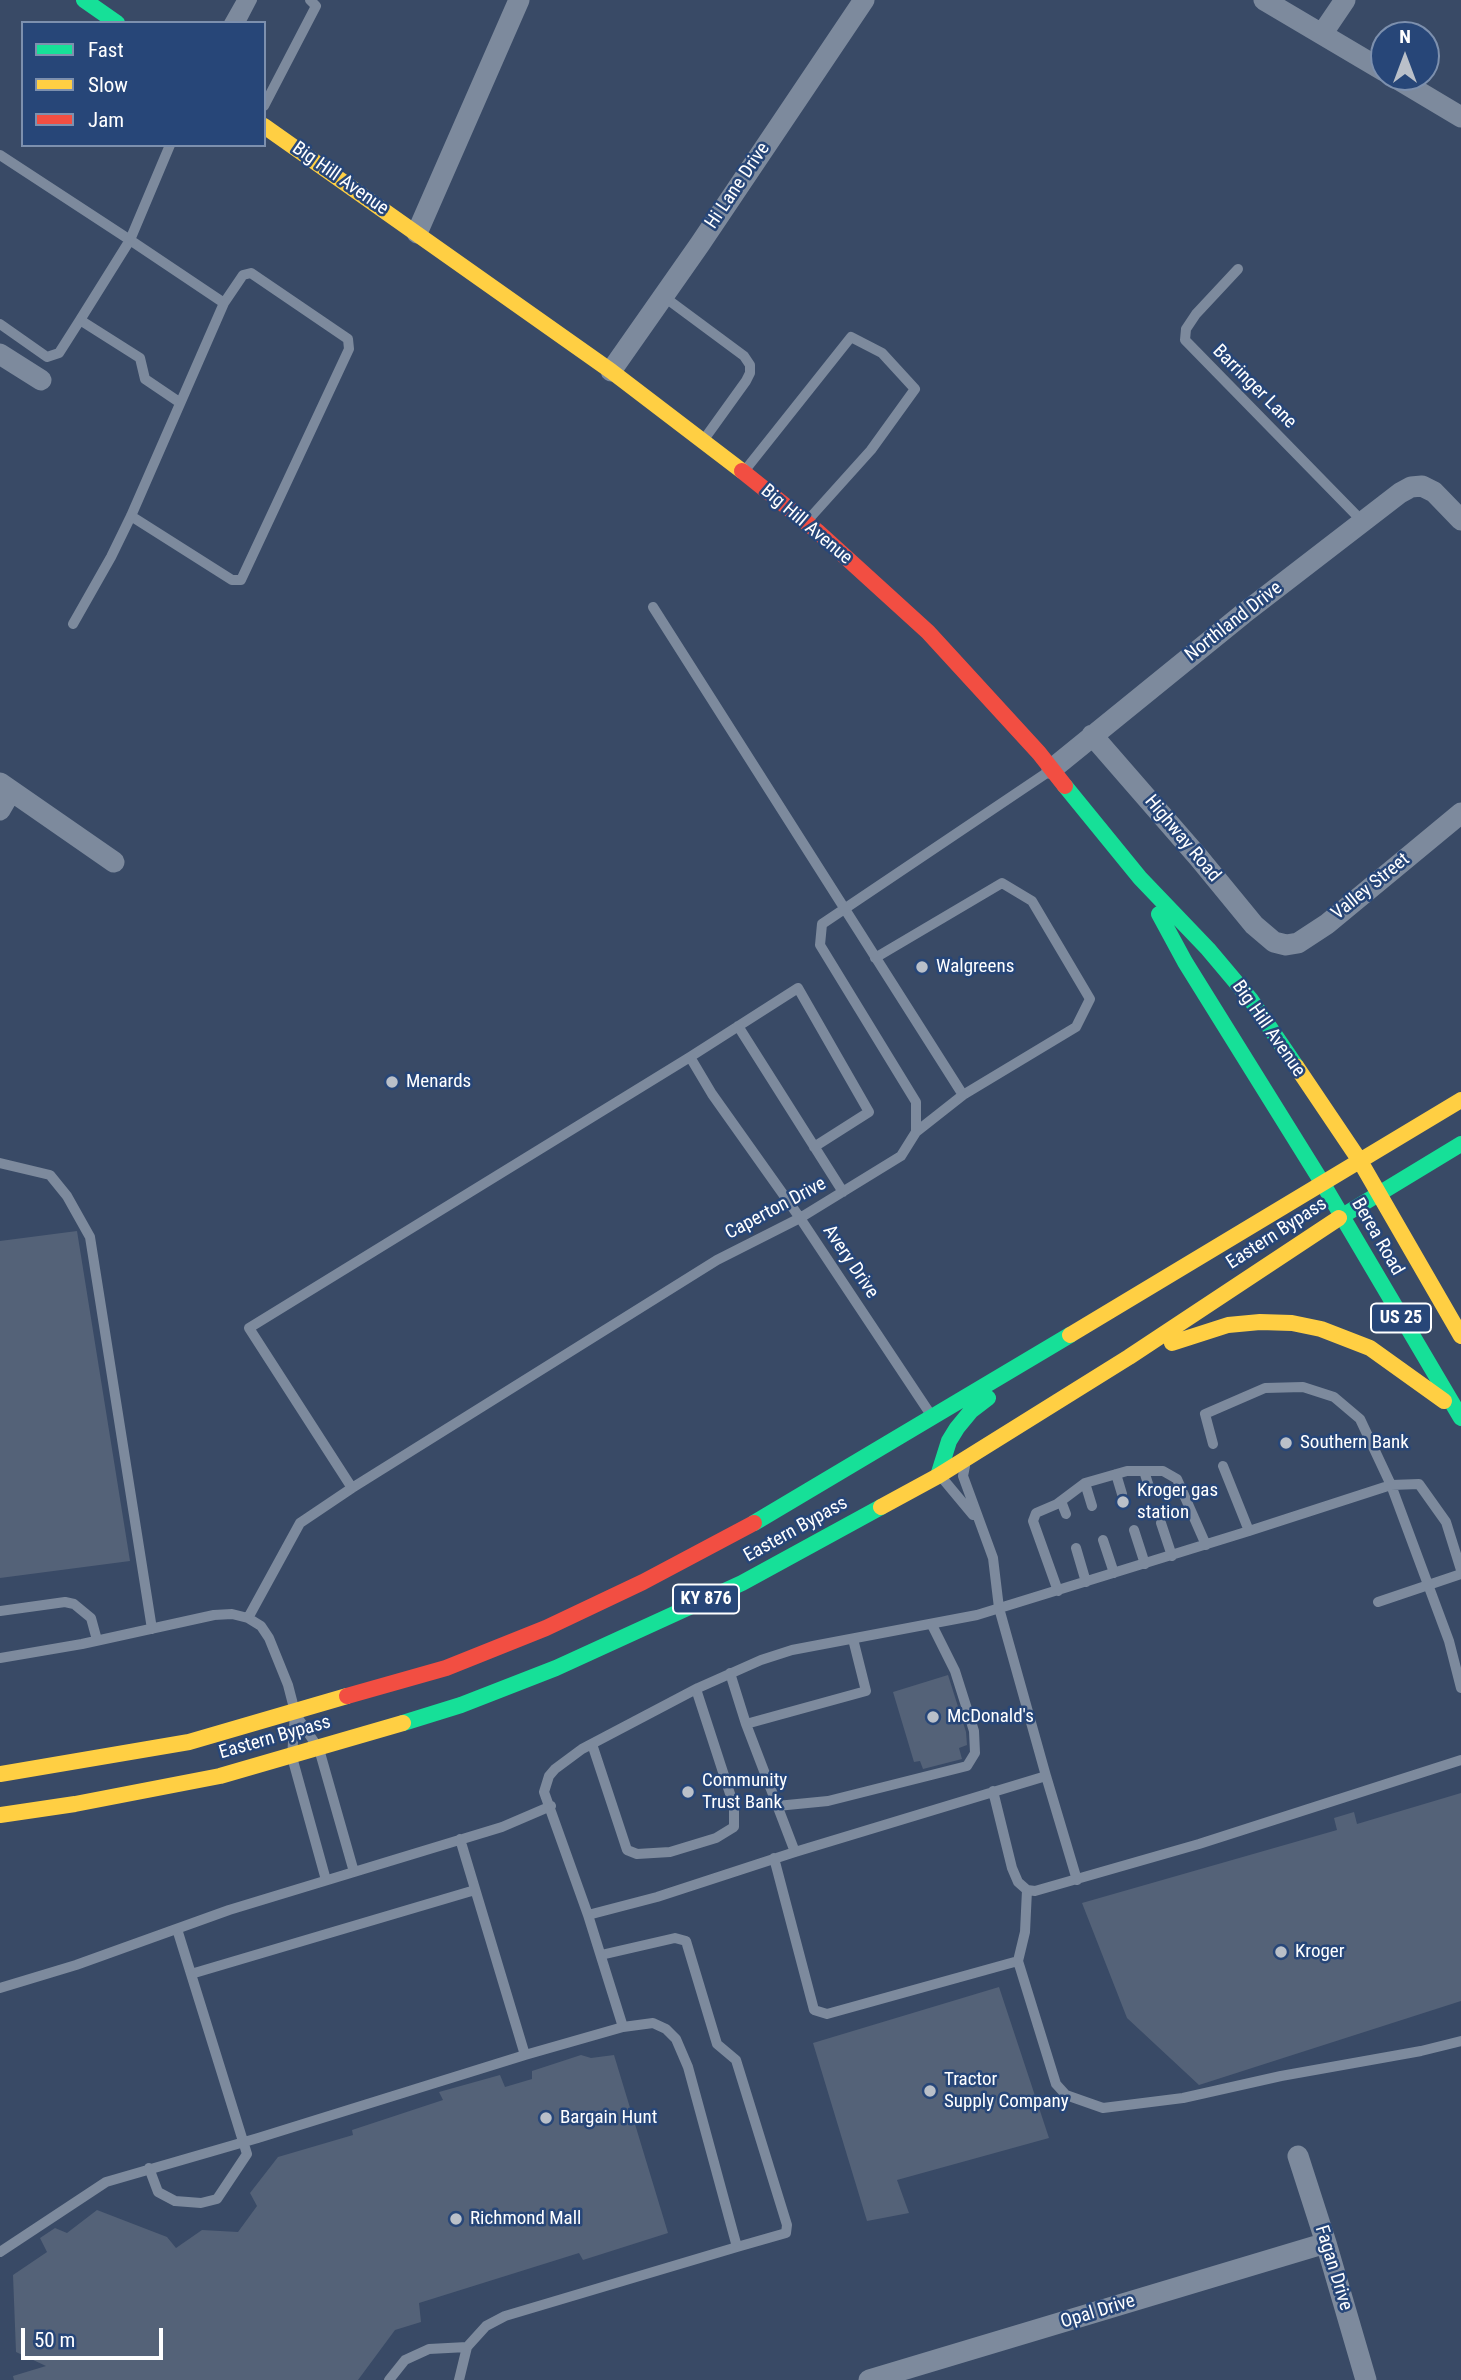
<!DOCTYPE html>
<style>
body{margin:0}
#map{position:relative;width:1461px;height:2380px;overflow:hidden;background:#394a66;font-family:"Roboto Condensed",sans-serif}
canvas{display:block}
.legend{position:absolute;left:21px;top:21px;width:245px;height:126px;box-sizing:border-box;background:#274678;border:2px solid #7d90ae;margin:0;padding:9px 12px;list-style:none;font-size:21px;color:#fff}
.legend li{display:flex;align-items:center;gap:14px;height:35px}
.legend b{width:35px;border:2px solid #7d90ae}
.north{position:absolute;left:1370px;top:21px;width:70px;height:70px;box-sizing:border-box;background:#274678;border:2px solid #7d90ae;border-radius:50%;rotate:0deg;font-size:19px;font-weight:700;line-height:28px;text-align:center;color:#fff}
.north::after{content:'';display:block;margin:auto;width:24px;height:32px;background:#bac0c9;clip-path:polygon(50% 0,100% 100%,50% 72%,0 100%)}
.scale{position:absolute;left:21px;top:2328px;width:142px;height:32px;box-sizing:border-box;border:4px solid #fff;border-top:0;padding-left:9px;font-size:21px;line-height:24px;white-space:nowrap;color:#fff;-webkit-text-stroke:5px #274678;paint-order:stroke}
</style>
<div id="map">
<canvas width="1461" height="2380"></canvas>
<ul class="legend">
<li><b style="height:9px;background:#16e098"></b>Fast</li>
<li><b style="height:9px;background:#ffcf43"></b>Slow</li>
<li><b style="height:9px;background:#f24e42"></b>Jam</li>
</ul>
<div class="north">N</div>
<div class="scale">50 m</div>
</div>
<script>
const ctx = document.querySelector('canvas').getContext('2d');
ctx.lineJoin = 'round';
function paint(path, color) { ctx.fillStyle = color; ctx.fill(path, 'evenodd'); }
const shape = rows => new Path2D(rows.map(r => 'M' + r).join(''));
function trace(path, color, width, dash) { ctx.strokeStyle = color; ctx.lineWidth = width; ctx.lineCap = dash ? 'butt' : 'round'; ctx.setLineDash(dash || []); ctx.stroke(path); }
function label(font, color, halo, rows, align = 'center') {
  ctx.font = font + ' "Roboto Condensed",sans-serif'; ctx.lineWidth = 5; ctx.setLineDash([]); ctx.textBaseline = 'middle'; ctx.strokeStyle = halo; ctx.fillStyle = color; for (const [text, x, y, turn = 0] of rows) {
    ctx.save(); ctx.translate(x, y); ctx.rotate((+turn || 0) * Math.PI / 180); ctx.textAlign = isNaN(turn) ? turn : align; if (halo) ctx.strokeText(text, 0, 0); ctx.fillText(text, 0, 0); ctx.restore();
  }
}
paint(shape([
 [77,1231,130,1561,0,1578,0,1241],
 [948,1675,966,1732,967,1745,959,1748,962,1759,923,1769,920,1761,914,1762,893,1692],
 [1461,1793,1461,2001,1199,2085,1127,2018,1082,1903,1337,1830,1334,1818,1354,1812,1357,1824],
 [999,1987,1049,2138,897,2180,909,2213,867,2221,813,2043],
 [581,2055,591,2058,614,2055,668,2233,583,2260,579,2253,419,2303,421,2322,395,2330,358,2380,14,2380,13,2376,46,2366,16,2352,13,2275,47,2252,40,2238,55,2228,67,2233,97,2210,167,2237,176,2248,202,2230,238,2232,257,2206,250,2193,278,2157,353,2135,352,2130,443,2100,439,2092,500,2075,505,2087,532,2079,532,2071]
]), '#546278');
trace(shape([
 [229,23,242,0],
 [240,23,252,0],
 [264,106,316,6,310,0],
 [0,155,130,240,80,320,140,358,145,379,179,402],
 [1238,269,1196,314,1186,329,1185,340,1363,522],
 [663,296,744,356,750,365,750,373,746,381,705,438],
 [0,324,47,357,59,353,80,320],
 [746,469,851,337,882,353,915,389,871,450,808,520],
 [131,516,232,580,241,580,349,349,348,339,251,273,243,275,224,303],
 [653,607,963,1095,916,1132],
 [73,624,111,557,131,516,224,303,130,240,170,145],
 [875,958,1002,883,1032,901,1090,999,1076,1027,963,1095],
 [738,1026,843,1192],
 [690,1057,712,1094,800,1218,931,1415],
 [0,1163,50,1175,67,1196,90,1237,152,1629],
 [1213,1444,1205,1414,1265,1388,1303,1387,1334,1397,1360,1419,1391,1485,1449,1641,1461,1688],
 [1223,1466,1249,1531],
 [1144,1471,1150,1490],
 [1116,1474,1122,1494],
 [943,1479,973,1515],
 [1085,1483,1092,1506],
 [352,1488,249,1328,690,1057,798,988,869,1112,814,1147],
 [1061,1501,1066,1514],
 [1161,1523,1172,1556],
 [1134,1530,1145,1564],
 [1103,1540,1114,1573],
 [1076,1548,1086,1582],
 [1058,1591,1033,1521,1036,1513,1057,1504,1085,1483,1127,1471,1163,1471,1177,1479,1206,1545],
 [1378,1602,1461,1574],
 [0,1611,65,1602,74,1604,91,1618,97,1640],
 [248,1618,300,1523,352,1488,717,1260,800,1218,901,1156,916,1132,916,1102,820,945,822,924,1048,772],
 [0,1658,82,1644,214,1615,232,1614,248,1618,261,1626,269,1638,288,1685,295,1712,292,1757,326,1880],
 [730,1673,746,1724,795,1852],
 [296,1715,319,1749,354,1872],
 [746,1724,866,1691,853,1639],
 [592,1744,627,1850,637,1854,670,1852,716,1838,734,1827,734,1806,696,1689],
 [1046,1776,1077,1880],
 [993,1791,1012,1868,1018,1882,1027,1890,1035,1891,1199,1844,1461,1760],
 [777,1806,828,1801,967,1766,975,1753,974,1731,955,1671,932,1625],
 [460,1839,525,2055],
 [774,1858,814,2010,827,2014,1018,1961,1025,1932,1027,1890],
 [588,1915,657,1897,795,1852,1046,1776,999,1608,993,1558,963,1476,965,1466],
 [601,1955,675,1938,686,1941,717,2044,736,2060,787,2225,786,2233,737,2247],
 [1018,1961,1056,2084,1066,2095,1103,2108,1183,2098,1281,2076,1421,2051,1461,2041],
 [191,1974,475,1890],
 [0,1988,76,1965,229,1910,502,1827,551,1806],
 [623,2027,588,1915,544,1792,549,1776,555,1769,582,1749,698,1688,761,1660,792,1650,977,1615,1249,1531,1391,1485,1419,1484,1446,1522,1461,1570],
 [149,2168,158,2192,175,2201,201,2203,217,2199,247,2154,177,1929],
 [0,2252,106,2182,258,2138,525,2055,623,2027,653,2023,666,2029,676,2039,688,2067,737,2247,505,2316,486,2326,467,2347,459,2380],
 [389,2380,405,2360,429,2349,467,2347]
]), '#7d8a9d', 10);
trace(shape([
 [1264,0,1384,71],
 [1322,34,1345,0],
 [1394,77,1461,117],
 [417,233,519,0],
 [0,354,41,380],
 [611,371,700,244,864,0],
 [1092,735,1199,858,1254,925,1274,942,1286,945,1298,943,1327,924,1461,813],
 [1052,769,1243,614,1400,493,1411,487,1422,486,1434,492,1461,520],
 [0,783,114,862],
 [0,810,11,791],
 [1298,2156,1326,2243,1366,2380],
 [869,2380,1326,2243]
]), '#7d8a9d', 21);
trace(shape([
 [84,0,117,23],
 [1065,786,1140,878,1208,949,1251,1000,1296,1066],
 [1159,914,1185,962,1323,1184,1461,1418],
 [1339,1218,1461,1144],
 [938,1476,949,1441,957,1428,971,1411,988,1398],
 [754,1523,1070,1335],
 [403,1723,461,1705,556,1668,742,1583,881,1507]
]), '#16e098', 16);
trace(shape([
 [264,126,611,371,742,471],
 [1296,1066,1360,1161,1461,1336],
 [1070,1335,1461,1100],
 [1172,1343,1228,1325,1260,1322,1292,1323,1321,1329,1370,1348,1444,1401],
 [881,1507,938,1476,1129,1357,1339,1218],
 [0,1774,189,1742,347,1696],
 [0,1815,75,1804,220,1776,403,1723]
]), '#ffcf43', 16);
trace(shape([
 [742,471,817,531,928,632,1039,753,1065,786],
 [347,1696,446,1668,546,1628,643,1582,754,1523]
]), '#f24e42', 16);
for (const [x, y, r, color] of [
 [922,967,7,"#bac0c9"],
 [392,1082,7,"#bac0c9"],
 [1286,1443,7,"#bac0c9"],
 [1123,1502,7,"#bac0c9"],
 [933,1717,7,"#bac0c9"],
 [688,1792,7,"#bac0c9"],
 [1281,1952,7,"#bac0c9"],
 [930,2091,7,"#bac0c9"],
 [546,2118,7,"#bac0c9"],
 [456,2219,7,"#bac0c9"]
]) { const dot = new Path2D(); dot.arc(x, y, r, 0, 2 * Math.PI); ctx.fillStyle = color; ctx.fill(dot); trace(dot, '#274678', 2.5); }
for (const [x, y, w] of [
 [1401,1318,60],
 [706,1599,66]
]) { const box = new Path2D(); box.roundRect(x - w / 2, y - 14.5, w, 29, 5); ctx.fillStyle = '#274678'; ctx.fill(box); trace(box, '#fff', 2); }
label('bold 18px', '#fff', null, [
 ["US 25",1401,1318],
 ["KY 876",706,1599]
]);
label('19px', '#fff', '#274678', [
 ["Big Hill Avenue",340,179,35],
 ["Hi Lane Drive",738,186,-56],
 ["Barringer Lane",1254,387,45],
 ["Big Hill Avenue",806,525,40],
 ["Northland Drive",1234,622,-38],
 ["Highway Road",1182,839,50],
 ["Valley Street",1371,887,-39],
 ["Big Hill Avenue",1268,1029,55],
 ["Caperton Drive",776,1209,-28],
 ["Eastern Bypass",1277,1234,-33],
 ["Berea Road",1377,1237,60],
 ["Avery Drive",850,1262,56],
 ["Eastern Bypass",796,1530,-29],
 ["Eastern Bypass",275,1738,-16],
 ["Fagan Drive",1333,2268,73],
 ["Opal Drive",1098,2312,-17]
]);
label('19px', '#fff', '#274678', [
 ["Walgreens",936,967],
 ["Menards",406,1082],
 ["Southern Bank",1300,1443],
 ["Kroger gas",1137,1491],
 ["station",1137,1513],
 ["McDonald's",947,1717],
 ["Community",702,1781],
 ["Trust Bank",702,1803],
 ["Kroger",1295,1952],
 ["Tractor",944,2080],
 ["Supply Company",944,2102],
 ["Bargain Hunt",560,2118],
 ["Richmond Mall",470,2219]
], 'left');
</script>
